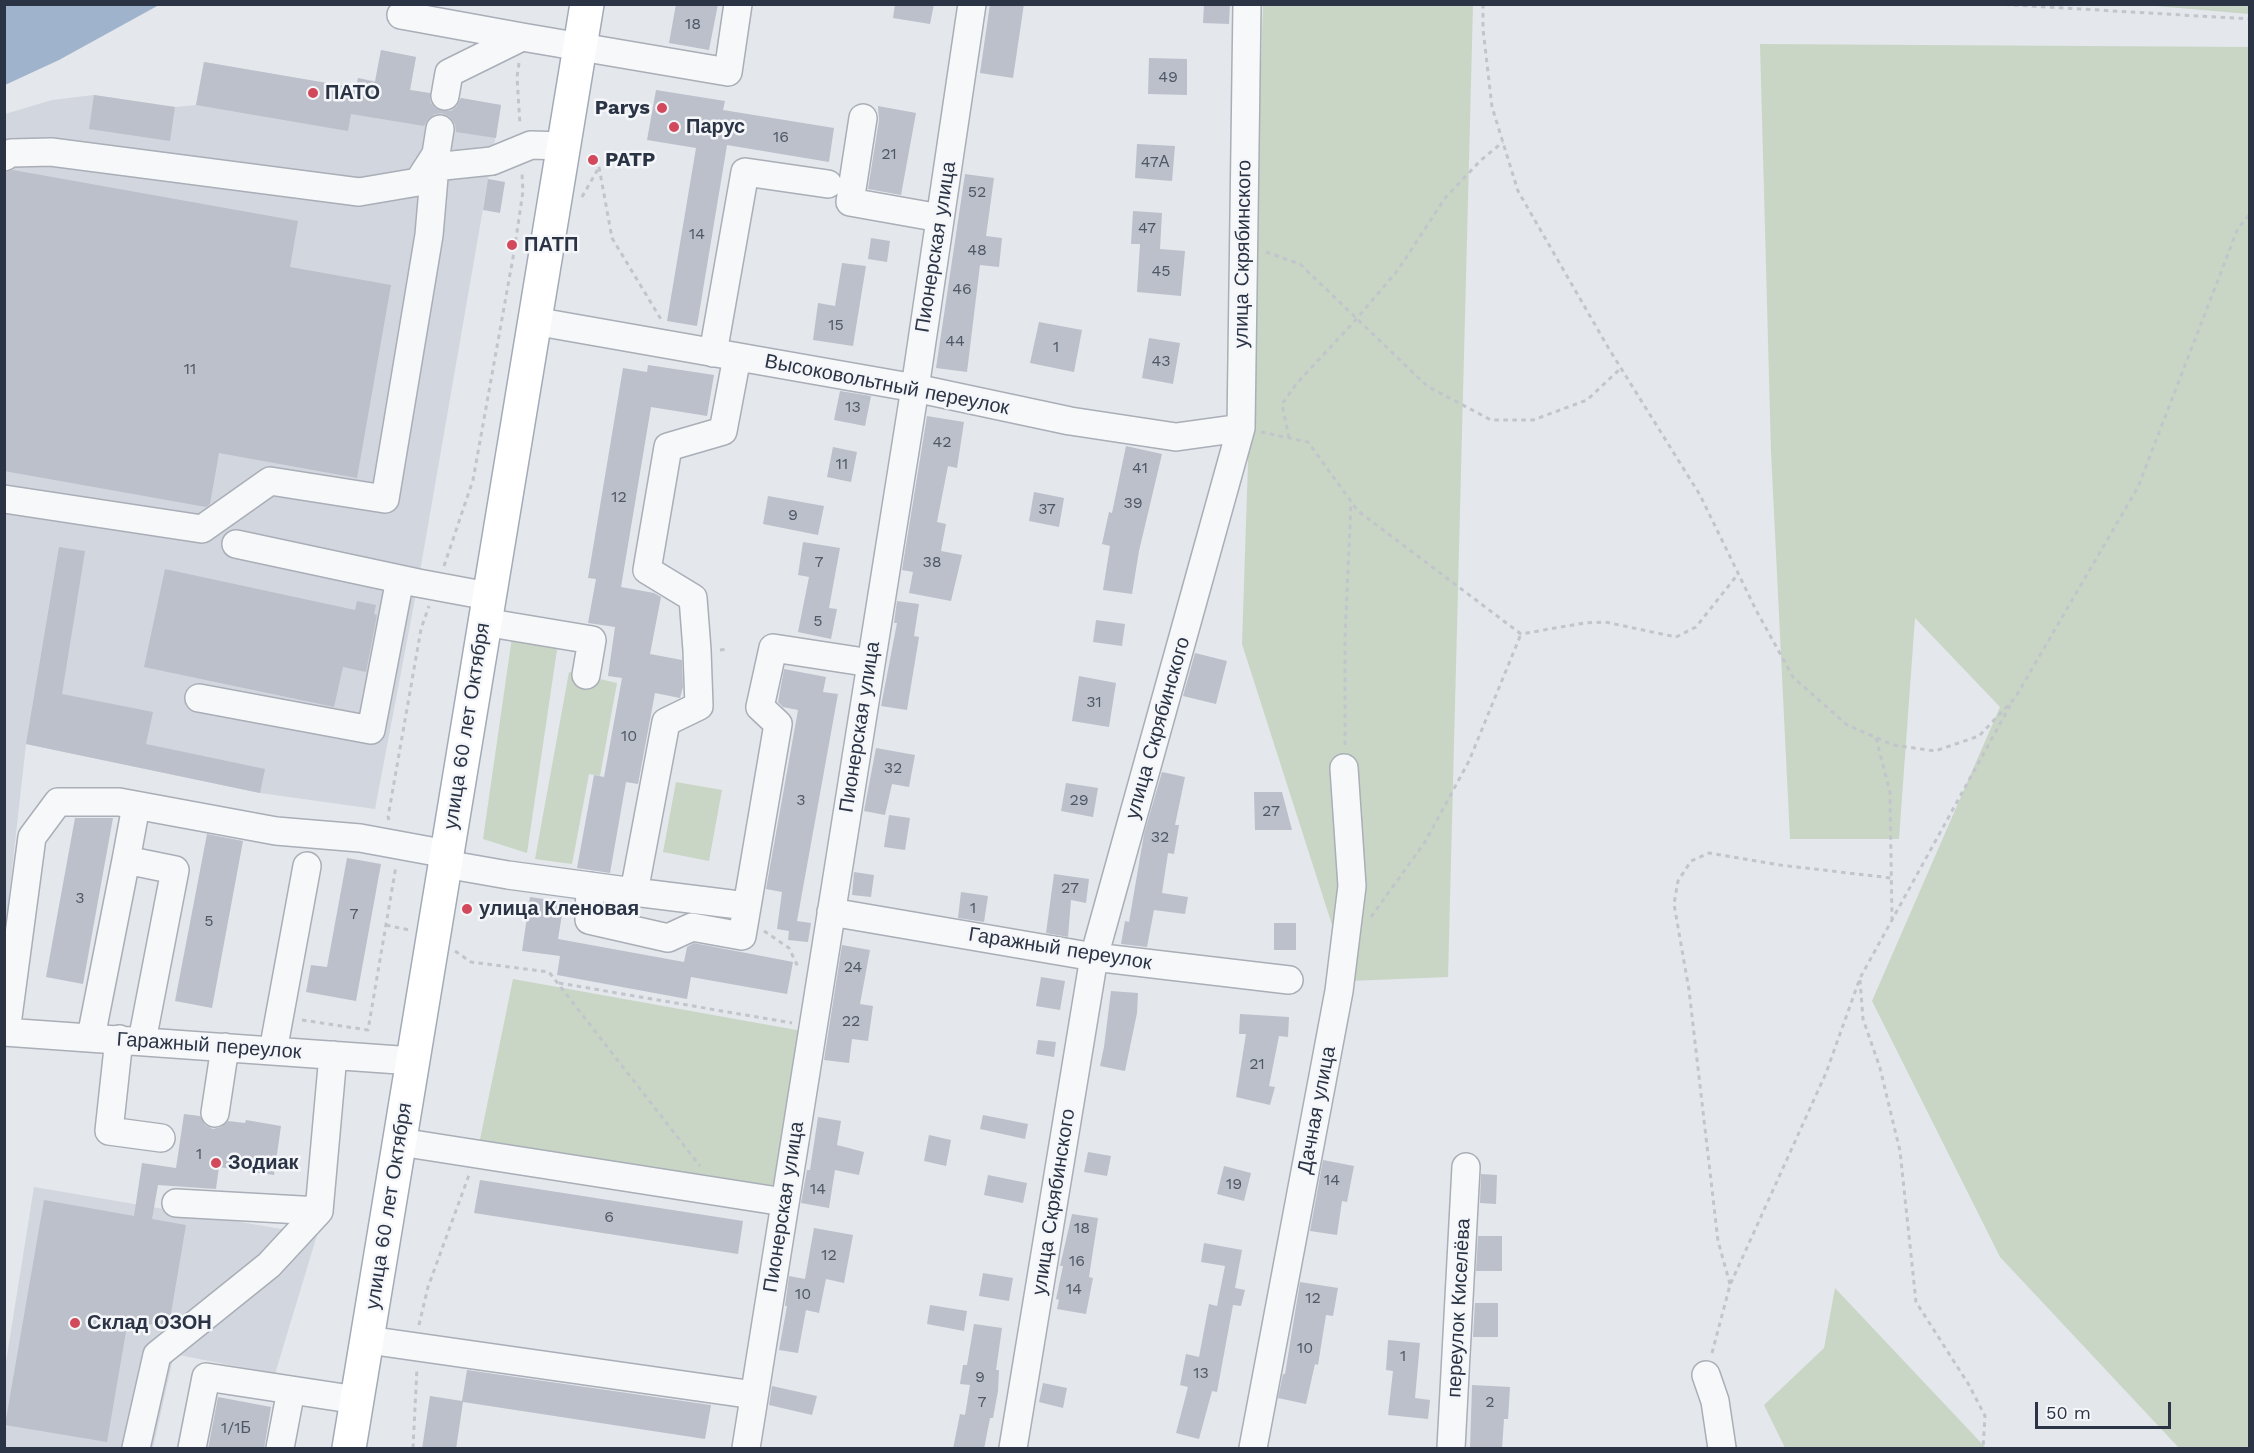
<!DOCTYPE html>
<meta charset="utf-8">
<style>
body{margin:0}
#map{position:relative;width:2254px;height:1453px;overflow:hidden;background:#e4e7ec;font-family:"Work Sans",sans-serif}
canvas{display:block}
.frame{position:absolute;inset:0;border:6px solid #2b3445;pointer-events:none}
.scale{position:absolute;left:2035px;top:1402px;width:136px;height:27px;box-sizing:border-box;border:3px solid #2b3445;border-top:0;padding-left:8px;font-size:18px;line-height:21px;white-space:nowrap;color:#2b3445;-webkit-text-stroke:4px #f4f6f9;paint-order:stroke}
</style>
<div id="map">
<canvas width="2254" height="1453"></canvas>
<div class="frame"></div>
<div class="scale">50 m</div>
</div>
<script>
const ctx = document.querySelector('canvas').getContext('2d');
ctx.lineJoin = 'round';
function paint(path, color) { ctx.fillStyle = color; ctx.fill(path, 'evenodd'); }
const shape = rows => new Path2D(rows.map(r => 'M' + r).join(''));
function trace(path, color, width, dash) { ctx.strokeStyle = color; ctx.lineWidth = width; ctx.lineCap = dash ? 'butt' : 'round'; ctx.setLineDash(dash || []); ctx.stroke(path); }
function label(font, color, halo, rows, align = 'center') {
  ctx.font = font + ' "Work Sans",sans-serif'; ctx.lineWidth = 5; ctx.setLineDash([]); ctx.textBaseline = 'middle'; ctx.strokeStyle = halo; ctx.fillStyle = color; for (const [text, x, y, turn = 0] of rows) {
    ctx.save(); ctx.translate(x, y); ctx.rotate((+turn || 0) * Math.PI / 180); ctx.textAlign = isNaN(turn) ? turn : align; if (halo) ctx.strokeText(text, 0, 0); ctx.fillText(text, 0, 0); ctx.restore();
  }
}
paint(shape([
 [381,50,416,57,410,90,501,105,418,583,375,809,260,793,26,744,5,932,5,114,52,100,94,95,175,107,196,105,204,62,356,88,358,78,375,81],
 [34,1187,317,1235,275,1374,174,1354,153,1448,5,1448,5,1368]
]), '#d2d6de');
paint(shape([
 [1263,5,1473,5,1448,977,1350,981,1242,644],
 [2144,5,2249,5,2249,14],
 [1760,44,2249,47,2249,1448,2179,1448,2000,1257,1872,1001,2000,707,1915,618,1899,839,1790,839,1771,452],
 [512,637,558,643,527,853,483,839],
 [569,672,617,683,600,776,589,774,572,864,535,859],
 [676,782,722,790,709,861,663,852],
 [513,979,802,1031,784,1202,477,1154],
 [1835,1288,1986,1448,1785,1448,1764,1405,1824,1348]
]), '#c9d6c5');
paint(shape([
 [5,4,159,4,159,5,59,60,5,85]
]), '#9fb4cc');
paint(shape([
 [676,4,718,4,709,50,669,43],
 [895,4,934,4,930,24,893,18],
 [990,4,1024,4,1013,78,980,73],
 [1204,4,1230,4,1229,24,1203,23],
 [381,50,416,57,410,90,430,93,430,102,435,108,442,111,451,111,457,106,461,98,501,105,496,138,456,132,455,124,450,117,442,113,435,114,428,119,424,126,351,114,348,131,196,105,204,62,356,88,358,78,375,82],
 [1149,58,1187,59,1187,95,1148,94],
 [656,90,725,101,723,110,834,128,829,162,727,145,697,326,667,321,696,148,647,140],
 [94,95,175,107,170,141,89,129],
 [878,106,916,113,901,195,868,189,879,120],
 [1137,144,1175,146,1172,181,1135,178],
 [13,170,298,221,290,267,391,285,357,478,219,453,210,504,206,507,4,471,4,173],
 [965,174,994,178,986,236,1002,238,999,267,980,265,967,372,936,368],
 [488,179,505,182,500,213,483,210],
 [1133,211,1162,213,1160,249,1185,251,1181,296,1137,292,1140,244,1131,244],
 [871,238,890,241,887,262,868,259],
 [842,263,866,266,853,346,813,340,818,303,835,306],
 [1039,322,1082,330,1074,372,1030,363],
 [1149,338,1180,343,1173,384,1142,378],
 [648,365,714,375,707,416,651,407,621,587,654,593,661,597,650,654,682,660,683,687,680,698,655,693,638,784,626,782,610,873,577,868,594,775,604,777,622,678,608,676,615,627,588,623,596,579,588,578,623,368,647,372],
 [840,391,871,396,865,426,834,420],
 [927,416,964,422,957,468,948,466,937,522,946,524,941,551,962,555,951,601,909,593,913,572,902,570],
 [1126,446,1162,454,1139,551,1132,594,1103,590,1110,546,1102,544,1109,512,1112,513],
 [833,447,857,452,851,482,827,477],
 [1034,492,1064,498,1059,527,1029,521],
 [768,496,824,506,818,535,763,524],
 [803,542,840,548,829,608,837,609,831,639,798,632,809,577,798,575],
 [59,547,85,551,62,694,153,712,146,744,265,769,260,793,26,744],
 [165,569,355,610,357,601,376,605,374,614,377,615,366,672,343,667,334,707,144,667],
 [897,601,919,604,914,636,919,637,907,710,881,706,897,623,894,623],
 [1096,620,1125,624,1122,646,1093,642],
 [1195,653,1227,661,1216,704,1183,696],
 [784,669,826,677,823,692,838,694,797,921,811,923,808,942,788,940,789,931,777,929,782,892,766,889,798,710,783,707,778,702],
 [1079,676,1116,683,1109,727,1072,721],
 [876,748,915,755,909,787,892,784,885,815,864,811],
 [1162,772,1185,777,1175,825,1179,825,1174,854,1168,853,1162,893,1188,897,1185,914,1154,910,1147,947,1121,944,1125,921,1129,922,1144,834],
 [1066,783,1098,788,1093,817,1061,811],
 [1254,792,1282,792,1292,830,1255,830],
 [889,815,910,818,905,850,884,847],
 [75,818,113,818,83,984,46,977],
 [207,834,243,841,212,1008,175,1001],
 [347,858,381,864,356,1001,306,992,311,965,327,967],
 [854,872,874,875,871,897,852,895],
 [1054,874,1089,879,1086,903,1071,900,1068,937,1046,933],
 [961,892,988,896,984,922,958,918],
 [530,897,564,902,558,939,684,962,687,947,694,943,793,962,787,994,691,977,687,999,557,975,560,956,522,951],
 [1274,923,1296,923,1296,950,1274,950],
 [842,945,870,950,860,1004,873,1006,868,1041,852,1039,849,1063,824,1060],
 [1041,977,1065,981,1060,1010,1036,1006],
 [1111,991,1138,993,1137,1013,1125,1071,1100,1066,1104,1047],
 [1240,1014,1289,1017,1288,1037,1279,1036,1269,1086,1275,1087,1270,1105,1236,1097,1246,1034,1239,1034],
 [1038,1040,1056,1042,1054,1057,1036,1054],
 [184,1114,200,1116,205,1125,213,1129,221,1127,228,1121,245,1123,246,1120,281,1126,274,1175,219,1167,216,1189,158,1185,152,1219,186,1225,169,1325,167,1327,128,1320,107,1442,5,1425,44,1200,134,1216,142,1163,176,1168],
 [983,1115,1028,1124,1025,1139,980,1129],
 [818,1117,841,1121,837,1145,864,1152,859,1175,835,1170,829,1208,801,1203,807,1170,810,1170],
 [929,1135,951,1140,946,1166,924,1161],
 [1088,1152,1111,1156,1107,1176,1084,1172],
 [1323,1160,1354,1166,1347,1202,1342,1201,1337,1235,1310,1231],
 [1224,1166,1251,1173,1244,1201,1217,1194],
 [1481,1174,1497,1175,1496,1204,1480,1203],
 [988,1175,1027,1183,1023,1203,984,1195],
 [480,1180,743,1221,738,1254,474,1213],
 [1072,1214,1098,1218,1089,1277,1093,1278,1086,1314,1057,1309,1059,1300,1056,1299,1063,1266,1060,1266],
 [814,1228,853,1235,844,1283,826,1279,819,1313,806,1310,798,1353,779,1350,787,1306,785,1306,789,1276,805,1279],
 [1478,1236,1502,1236,1502,1271,1476,1271],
 [1204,1243,1242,1250,1235,1288,1245,1290,1241,1306,1233,1305,1217,1392,1212,1391,1199,1439,1176,1433,1188,1387,1180,1385,1186,1354,1199,1357,1209,1304,1217,1306,1225,1266,1201,1262],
 [983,1273,1013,1278,1009,1301,979,1296],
 [1300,1282,1338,1288,1333,1316,1326,1315,1318,1365,1315,1364,1306,1404,1278,1398,1283,1374,1285,1374],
 [1475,1303,1498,1303,1498,1337,1473,1337],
 [930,1305,967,1311,964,1331,927,1324],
 [974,1324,1002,1328,996,1370,999,1370,998,1391,993,1418,990,1418,984,1449,953,1449,960,1414,965,1415,970,1385,960,1384,963,1365,967,1365],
 [1388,1340,1420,1343,1415,1398,1430,1400,1428,1419,1388,1415,1393,1371,1386,1370],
 [467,1370,711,1405,705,1439,463,1402,456,1449,422,1449,430,1396,462,1401],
 [1043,1383,1067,1388,1063,1408,1039,1402],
 [1472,1385,1510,1387,1508,1419,1504,1419,1502,1449,1470,1449],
 [772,1386,817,1396,812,1415,769,1405],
 [218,1397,271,1407,264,1449,208,1449]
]), '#bbc0ca');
const minor = shape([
 [401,15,522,37],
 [445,96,449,73,522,37,728,72,738,4],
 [863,118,850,202,940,218],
 [4,157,11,153,51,152,359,192,418,182,436,154,440,129],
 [434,167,492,161,531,145,563,146],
 [534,321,915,388,1070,421,1176,437,1241,428],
 [713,353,745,172,828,184],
 [4,499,202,529,270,481,385,499,429,235,436,154],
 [236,544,418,583,488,596],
 [484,622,592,640,586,675],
 [199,698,371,730,400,579],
 [126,860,136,806],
 [445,864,508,875,634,892,666,722,699,706,697,650,693,598,647,570,668,447,723,431,737,357],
 [590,886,589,920,668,938,692,927,742,936,778,724,760,707,773,648,871,663],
 [634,892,747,906],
 [831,912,1094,957,1289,980],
 [4,1032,413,1061],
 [6,1032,32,837,58,802,119,802,276,831,360,838,447,854],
 [91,1037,126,860,175,870,142,1041],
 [119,1039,109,1131,161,1138],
 [273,1051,307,866],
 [215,1113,225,1047],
 [400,1142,784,1202],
 [176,1203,319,1211,333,1055],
 [368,1340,754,1395],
 [1706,1375,1715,1401,1722,1448],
 [136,1448,157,1355,269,1265,319,1211],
 [192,1448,206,1377,357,1400],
 [280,1448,291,1390],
 [746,1448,915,388,972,4],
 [1013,1448,1094,957,1241,428,1247,4],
 [1253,1448,1339,991,1352,886,1344,768],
 [1451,1448,1466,1167]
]);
const major = shape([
 [349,1448,587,4]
]);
trace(minor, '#a9aeb7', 30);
trace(major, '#a3abb8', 36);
trace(shape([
 [1483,4,1483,29,1492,107,1518,191,1609,349,1700,495,1756,610,1793,677,1847,725,1893,745,1935,751,1979,736,2015,698,2138,487,2238,228,2250,214],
 [1996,4,2250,19],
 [519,63,517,77,520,125],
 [599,167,612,238,662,321],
 [582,197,598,169],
 [1266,252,1300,264,1427,386,1491,420,1533,420,1587,400,1621,368],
 [1261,432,1308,442,1358,511,1521,634,1584,623,1605,622,1676,637,1696,627,1738,574],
 [1289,438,1282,404,1297,383,1352,324,1398,270,1445,198,1481,160,1503,142],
 [444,566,473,480,514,252,523,191,522,174],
 [720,650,729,649],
 [1876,738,1890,793,1892,920],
 [1345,745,1345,638,1351,503],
 [389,820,388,817,421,629,429,606],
 [1371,917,1425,842,1469,761,1521,634],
 [386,925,409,930],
 [764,931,789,948,799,969],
 [455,951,471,962,549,972,700,1166],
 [1860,980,1863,1019,1880,1068,1900,1151,1916,1302,1969,1385,1985,1416,1983,1448],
 [559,983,792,1023],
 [302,1020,368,1030,396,866],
 [1730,1284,1718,1241,1689,990,1674,904,1678,881,1691,861,1709,853,1780,865,1891,878],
 [419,1325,428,1287,469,1175],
 [1712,1353,1730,1285,1826,1073,1860,978,2012,702],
 [413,1448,417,1368]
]), '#c2c5cb', 3, [4.5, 4.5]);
trace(minor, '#f7f8fa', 27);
trace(major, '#fff', 33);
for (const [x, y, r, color] of [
 [313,93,6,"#d1495b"],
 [662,108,6,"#d1495b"],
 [674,127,6,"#d1495b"],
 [593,160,6,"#d1495b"],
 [512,245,6,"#d1495b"],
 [467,909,6,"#d1495b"],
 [216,1163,6,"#d1495b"],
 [75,1323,6,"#d1495b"]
]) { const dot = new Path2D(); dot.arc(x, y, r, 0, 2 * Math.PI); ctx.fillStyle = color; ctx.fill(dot); trace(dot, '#f4f6f9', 2); }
label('16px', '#4f5766', null, [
 ["18",693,24],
 ["49",1168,77],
 ["16",781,137],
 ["21",889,154],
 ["47А",1155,162],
 ["52",977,192],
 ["47",1147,228],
 ["14",697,234],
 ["48",977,250],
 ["45",1161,271],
 ["46",962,289],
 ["15",836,325],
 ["44",955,341],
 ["1",1056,347],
 ["43",1161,361],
 ["11",190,369],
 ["13",853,407],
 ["42",942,442],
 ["11",842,464],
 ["41",1140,468],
 ["12",619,497],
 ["39",1133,503],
 ["37",1047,509],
 ["9",793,515],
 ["7",819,562],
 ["38",932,562],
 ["5",818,621],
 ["31",1094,702],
 ["10",629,736],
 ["32",893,768],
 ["3",801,800],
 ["29",1079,800],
 ["27",1271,811],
 ["32",1160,837],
 ["27",1070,888],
 ["3",80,898],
 ["1",973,908],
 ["7",354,914],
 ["5",209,921],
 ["24",853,967],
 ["22",851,1021],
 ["21",1257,1064],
 ["1",199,1154],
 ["14",1332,1180],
 ["19",1234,1184],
 ["14",818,1189],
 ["6",609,1217],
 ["18",1082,1228],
 ["12",829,1255],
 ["16",1077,1261],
 ["14",1074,1289],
 ["10",803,1294],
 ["12",1313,1298],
 ["10",1305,1348],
 ["1",1403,1356],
 ["13",1201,1373],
 ["9",980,1377],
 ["7",982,1402],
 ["2",1490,1402],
 ["1/1Б",236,1428]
]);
label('bold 20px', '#2b3445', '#f4f6f9', [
 ["ПАТО",325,93],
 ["Parys",650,108,"right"],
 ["Парус",686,127],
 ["PATP",605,160],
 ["ПАТП",524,245],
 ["улица Кленовая",479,909],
 ["Зодиак",228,1163],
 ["Склад ОЗОН",87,1323]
], 'left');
label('20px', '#2b3445', '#f4f6f9', [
 ["Пионерская улица",936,247,-81],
 ["улица Скрябинского",1243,254,-89],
 ["Высоковольтный переулок",887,385,11],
 ["улица 60 лет Октября",467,726,-81],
 ["Пионерская улица",860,727,-81],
 ["улица Скрябинского",1158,728,-74],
 ["Гаражный переулок",1060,949,9],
 ["Гаражный переулок",209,1046,4],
 ["Дачная улица",1317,1110,-79],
 ["улица Скрябинского",1054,1202,-81],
 ["улица 60 лет Октября",389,1206,-81],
 ["Пионерская улица",784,1207,-81],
 ["переулок Киселёва",1459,1308,-87]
]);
</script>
